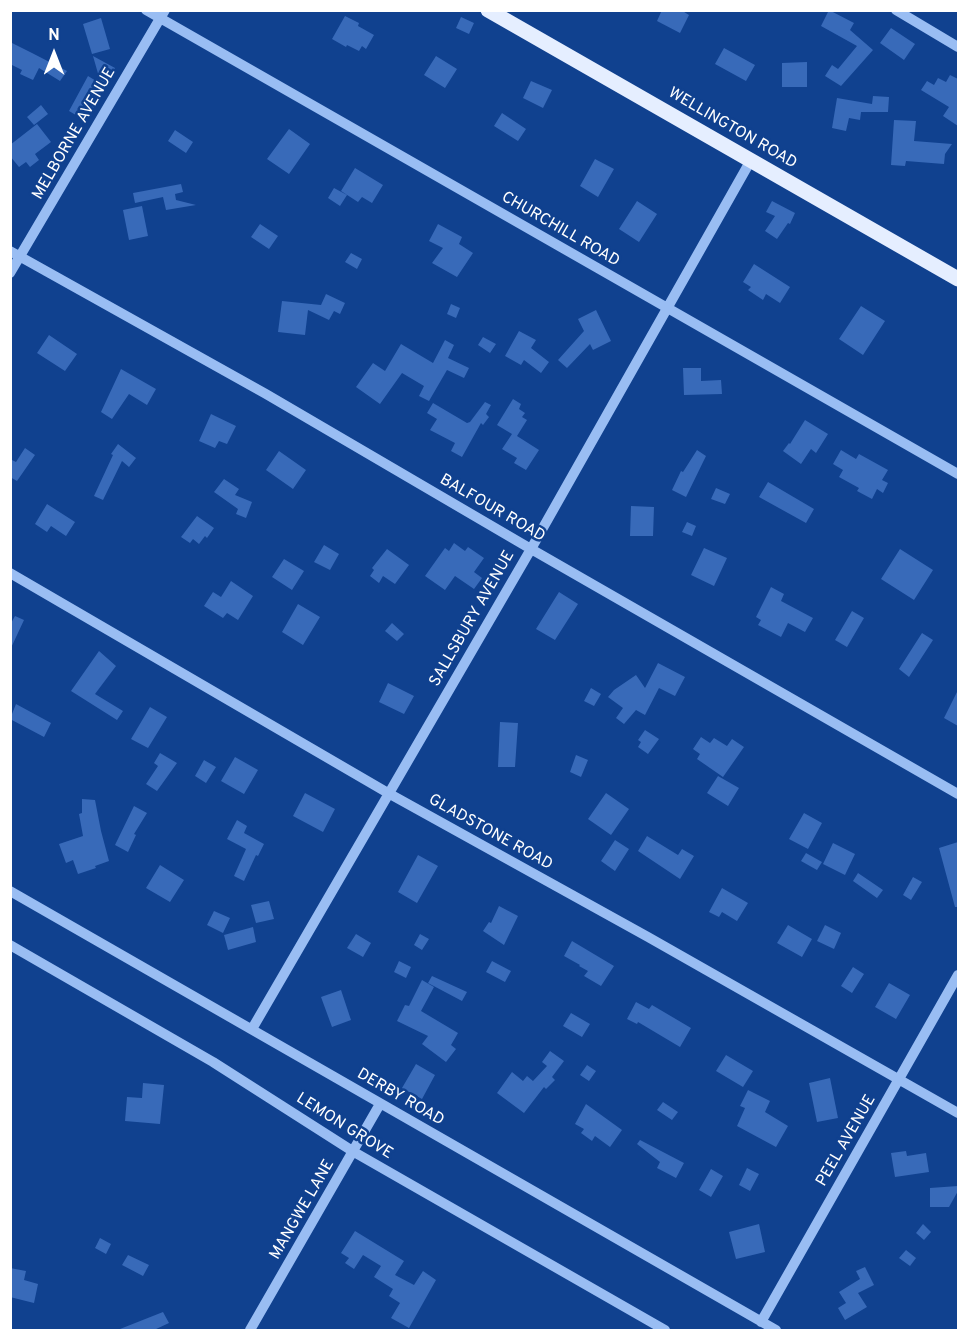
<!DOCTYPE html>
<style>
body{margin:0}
#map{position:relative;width:969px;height:1341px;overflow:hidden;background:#10418f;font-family:Overpass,sans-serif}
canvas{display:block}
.frame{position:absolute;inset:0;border:12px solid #fff;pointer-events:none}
.north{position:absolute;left:24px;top:24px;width:60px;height:60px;-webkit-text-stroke:4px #10418f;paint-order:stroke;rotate:0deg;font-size:16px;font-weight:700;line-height:24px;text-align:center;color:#fff}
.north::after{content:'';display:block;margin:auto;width:21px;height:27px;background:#fff;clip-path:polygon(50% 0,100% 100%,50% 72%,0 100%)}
</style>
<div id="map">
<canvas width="969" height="1341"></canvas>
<div class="frame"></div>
<div class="north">N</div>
</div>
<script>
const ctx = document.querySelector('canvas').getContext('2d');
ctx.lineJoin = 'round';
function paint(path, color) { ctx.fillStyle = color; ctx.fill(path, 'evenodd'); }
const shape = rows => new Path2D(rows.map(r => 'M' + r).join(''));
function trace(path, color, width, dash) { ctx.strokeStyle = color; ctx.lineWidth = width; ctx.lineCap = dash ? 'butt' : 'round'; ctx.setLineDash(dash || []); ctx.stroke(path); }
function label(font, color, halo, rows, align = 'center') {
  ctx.font = font + ' Overpass,sans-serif'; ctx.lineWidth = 5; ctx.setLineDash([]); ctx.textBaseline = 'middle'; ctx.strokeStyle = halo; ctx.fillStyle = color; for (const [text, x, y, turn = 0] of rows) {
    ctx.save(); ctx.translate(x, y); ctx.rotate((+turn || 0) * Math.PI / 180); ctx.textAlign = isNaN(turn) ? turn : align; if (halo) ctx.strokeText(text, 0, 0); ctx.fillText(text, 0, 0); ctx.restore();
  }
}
paint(shape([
 [662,10,681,10,689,15,680,33,657,21],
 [829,10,854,23,850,30,873,50,841,86,825,76,832,65,838,69,857,46,821,26],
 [345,16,359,23,358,26,374,35,366,49,362,46,359,51,347,45,346,47,332,39],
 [461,17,474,23,469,34,456,28],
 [101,18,110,49,92,54,83,24],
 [891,28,915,44,904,60,880,43],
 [10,42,32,53,67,71,60,81,39,68,33,80,20,74,22,70,10,64],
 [724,48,755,65,746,81,715,64],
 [93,56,115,68,86,121,69,111,88,76,101,84],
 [436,56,457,69,445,88,424,75],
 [807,62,807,87,782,87,782,63],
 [950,75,958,79,958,126,943,116,949,107,921,90,927,81,934,85,938,78,946,82],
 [531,81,552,90,543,108,523,98],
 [873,96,889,97,888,112,861,112,860,120,849,118,846,131,832,128,837,98,872,104],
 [41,105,48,114,34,125,27,117],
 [502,113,526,129,518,141,494,126],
 [894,120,916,121,914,141,952,144,945,154,944,164,906,161,905,166,891,165],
 [37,124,51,142,35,154,39,160,30,167,26,162,19,167,10,156,10,145],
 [289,129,310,144,289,174,267,159],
 [175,130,193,142,186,153,168,141],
 [595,159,614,169,598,197,580,186],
 [355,168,383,185,372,203,362,197,358,202,341,191],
 [181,184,183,192,175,194,176,200,196,205,166,210,163,197,135,203,133,193],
 [334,188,347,195,340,206,328,198],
 [637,201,657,214,639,242,619,229],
 [772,201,795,213,790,224,788,223,777,239,765,231,775,216,766,212],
 [142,206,148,236,129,240,123,210],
 [260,224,278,236,269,249,251,237],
 [438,224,462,237,459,244,473,253,457,277,432,263,443,248,429,241],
 [351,253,362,259,357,269,345,262],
 [754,264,790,287,780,303,766,294,763,300,748,290,751,287,743,282],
 [326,294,345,303,340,314,334,311,329,320,308,310,305,335,278,332,282,301,321,305],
 [451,304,460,308,456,318,447,314],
 [861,306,885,321,863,355,839,339],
 [596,310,611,341,593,350,590,344,567,368,558,360,584,331,578,319],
 [519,331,536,340,531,348,549,362,541,373,524,360,521,365,505,356],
 [49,335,77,354,65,371,37,353],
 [483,337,496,344,490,353,478,345],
 [445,340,454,345,448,358,469,368,464,378,447,370,429,401,419,396,424,386,402,373,380,404,356,387,373,363,385,371,401,344,433,363],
 [683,368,701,368,701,381,721,380,722,394,684,395],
 [121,369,156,389,147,405,129,394,112,419,101,412],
 [513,399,521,404,519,409,525,413,522,417,527,420,517,436,539,450,526,470,514,463,517,458,502,449,512,434,497,425],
 [485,402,491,405,486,414,489,417,483,425,481,423,462,457,451,451,455,443,430,430,437,419,427,413,433,403,467,423,470,422],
 [211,414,236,426,227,444,219,441,215,448,199,441],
 [805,420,828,434,816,453,811,449,801,464,783,451,789,443,790,444],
 [118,444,136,458,129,467,122,461,103,500,94,496,113,455,111,454],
 [25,448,35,455,17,481,10,477,10,459,16,462],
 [697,450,706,456,686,497,672,490,681,471,683,472],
 [841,450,856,459,859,454,888,470,882,480,888,483,883,493,877,489,872,499,857,491,859,488,839,477,843,470,833,464],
 [279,451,306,470,293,489,266,470],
 [224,479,239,489,235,495,252,502,246,518,236,514,238,509,214,492],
 [768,482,814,509,806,523,759,497],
 [716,488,730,494,725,504,711,499],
 [47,504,75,522,66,536,51,526,47,532,35,524],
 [631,506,654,507,653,536,630,536],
 [197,516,214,528,207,538,205,536,199,544,193,539,190,543,181,537],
 [687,522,696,526,692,536,682,532],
 [454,543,465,551,468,547,484,558,474,572,482,578,474,589,455,576,445,590,425,576,445,548,449,551],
 [324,545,339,554,330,570,314,562],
 [704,548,727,558,714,586,691,575],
 [387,549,409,565,395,584,383,576,379,583,370,576,374,570,372,568],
 [900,549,933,570,914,600,881,579],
 [284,559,304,571,292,590,272,577],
 [231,581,253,596,238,620,227,613,223,618,204,606,213,592,221,597],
 [771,587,784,594,781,601,813,618,805,632,788,623,781,637,758,625,761,620,756,617],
 [559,592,578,604,555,640,536,629],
 [298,604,320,617,303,645,282,632],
 [852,611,864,618,847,647,835,640],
 [15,616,24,620,10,650,10,625],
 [392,623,404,634,397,641,385,631],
 [922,633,933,640,909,677,899,669],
 [99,651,116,666,95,694,123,711,117,720,71,691],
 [658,663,685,677,675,696,659,688,645,715,636,710,624,724,616,718,623,708,608,697,614,690,636,675,645,688],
 [388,683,414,696,404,714,379,702],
 [591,688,601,694,594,706,584,701],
 [958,690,958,726,944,718],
 [16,704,51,723,44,737,10,719],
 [150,707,167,717,148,748,131,739],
 [500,722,518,723,515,767,498,767],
 [645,730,659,739,648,754,638,747,641,742,638,740],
 [701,737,710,743,714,738,727,746,732,739,744,747,723,777,697,759,700,754,693,749],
 [160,753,177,763,157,791,146,784,158,766,154,763],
 [576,755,588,760,581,777,570,772],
 [235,757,258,770,244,794,221,781],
 [204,760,216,767,206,783,195,776],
 [718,776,739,788,728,806,707,793],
 [305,793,335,809,323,832,293,816],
 [606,793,629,809,611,835,588,819],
 [82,799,95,800,101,831,109,861,95,866,96,868,78,874,73,860,66,863,59,844,83,836,79,814,82,813],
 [134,806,147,813,134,834,136,835,128,852,115,845],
 [804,813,822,823,808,849,789,839],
 [237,820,247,826,244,833,264,844,258,856,256,855,244,881,234,876,246,849,227,839],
 [647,836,678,855,682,849,694,856,680,879,638,851],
 [615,840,629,849,615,871,601,861],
 [958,842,958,907,955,907,939,848],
 [833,843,855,854,845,875,823,864],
 [806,853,822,862,817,870,801,861],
 [418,855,438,866,417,903,398,892],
 [160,865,184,880,170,902,146,888],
 [858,873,883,890,877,898,853,881],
 [913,877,922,882,911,900,903,895],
 [722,888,748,903,737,921,722,912,719,917,709,912],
 [269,901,274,919,256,923,251,905],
 [499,906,518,916,504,945,483,931,489,922,491,923],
 [214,911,230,918,223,933,207,925],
 [788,925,812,939,802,957,777,943],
 [825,925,841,933,834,949,817,941],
 [253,927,256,942,228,950,224,935],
 [356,934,371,943,363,957,347,948],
 [420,934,429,939,422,950,414,945],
 [572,941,614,966,601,986,584,976,588,971,579,966,580,965,564,956],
 [399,961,411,967,406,978,394,972],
 [492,961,511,971,505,982,486,972],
 [853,967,864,974,852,993,841,986],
 [432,976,467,992,462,1001,428,983],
 [422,980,434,987,421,1011,458,1033,451,1045,456,1049,446,1062,422,1044,428,1036,397,1021,405,1005,409,1006],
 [889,983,910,995,896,1019,875,1007],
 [341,990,351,1020,332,1027,321,997],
 [636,1002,649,1009,652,1005,691,1028,680,1047,638,1022,637,1024,627,1019],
 [571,1013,590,1024,582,1037,563,1026],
 [550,1051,564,1061,552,1077,555,1080,546,1089,544,1087,524,1113,497,1093,512,1072,523,1081,527,1076,533,1081,547,1066,542,1062],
 [726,1055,753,1071,743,1087,716,1071],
 [416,1064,435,1075,422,1099,402,1088],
 [587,1065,596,1071,589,1081,580,1075],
 [830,1078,838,1118,817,1122,809,1083],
 [143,1083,164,1085,160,1124,125,1121,127,1097,142,1098],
 [748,1090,770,1101,765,1112,788,1126,776,1147,737,1126,745,1108,740,1106],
 [663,1102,678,1112,672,1120,657,1110],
 [586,1104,622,1130,610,1147,595,1136,592,1141,581,1133,584,1129,575,1124],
 [640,1140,684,1163,676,1178,657,1168,660,1162,637,1144],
 [906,1151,907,1156,926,1153,929,1172,895,1177,891,1153],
 [747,1168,759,1174,750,1191,739,1185],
 [711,1169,723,1176,711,1197,699,1190],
 [958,1186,958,1191,949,1207,930,1207,930,1188],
 [759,1224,765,1252,736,1259,729,1232],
 [923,1224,931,1232,924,1240,916,1233],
 [355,1231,404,1261,395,1275,414,1285,423,1271,436,1280,409,1328,391,1318,400,1303,389,1296,393,1289,374,1277,381,1266,363,1255,354,1269,345,1263,349,1258,341,1253],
 [100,1238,111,1244,106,1254,95,1248],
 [906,1250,916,1258,910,1266,899,1258],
 [128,1255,149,1265,143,1276,122,1265],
 [865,1267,874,1285,858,1293,867,1307,845,1320,838,1308,846,1303,839,1292,860,1279,856,1271],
 [10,1268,26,1271,24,1280,38,1284,34,1303,10,1297],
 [163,1312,169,1323,154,1330,120,1330,120,1329]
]), '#386ab9');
trace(shape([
 [146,10,958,474],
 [896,10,958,47],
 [10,251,266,394,531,549,958,794],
 [10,273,165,10],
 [10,573,388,793,648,937,958,1113],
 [10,891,776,1330],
 [10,945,213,1062,354,1152,665,1330],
 [252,1029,531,549,751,160],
 [761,1322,958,975],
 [250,1330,380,1104]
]), '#99bdf3', 10);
trace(shape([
 [488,10,958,279]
]), '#e5eeff', 15);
label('16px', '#fff', '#10418f', [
 ["WELLINGTON ROAD",732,129,30],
 ["MELBORNE AVENUE",75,134,-60],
 ["CHURCHILL ROAD",560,230,30],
 ["BALFOUR ROAD",492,509,30],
 ["SALLSBURY AVENUE",473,619,-60],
 ["GLADSTONE ROAD",490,833,29],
 ["DERBY ROAD",400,1098,30],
 ["LEMON GROVE",344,1127,32],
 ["PEEL AVENUE",847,1141,-60],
 ["MANGWE LANE",303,1210,-60]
]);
</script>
